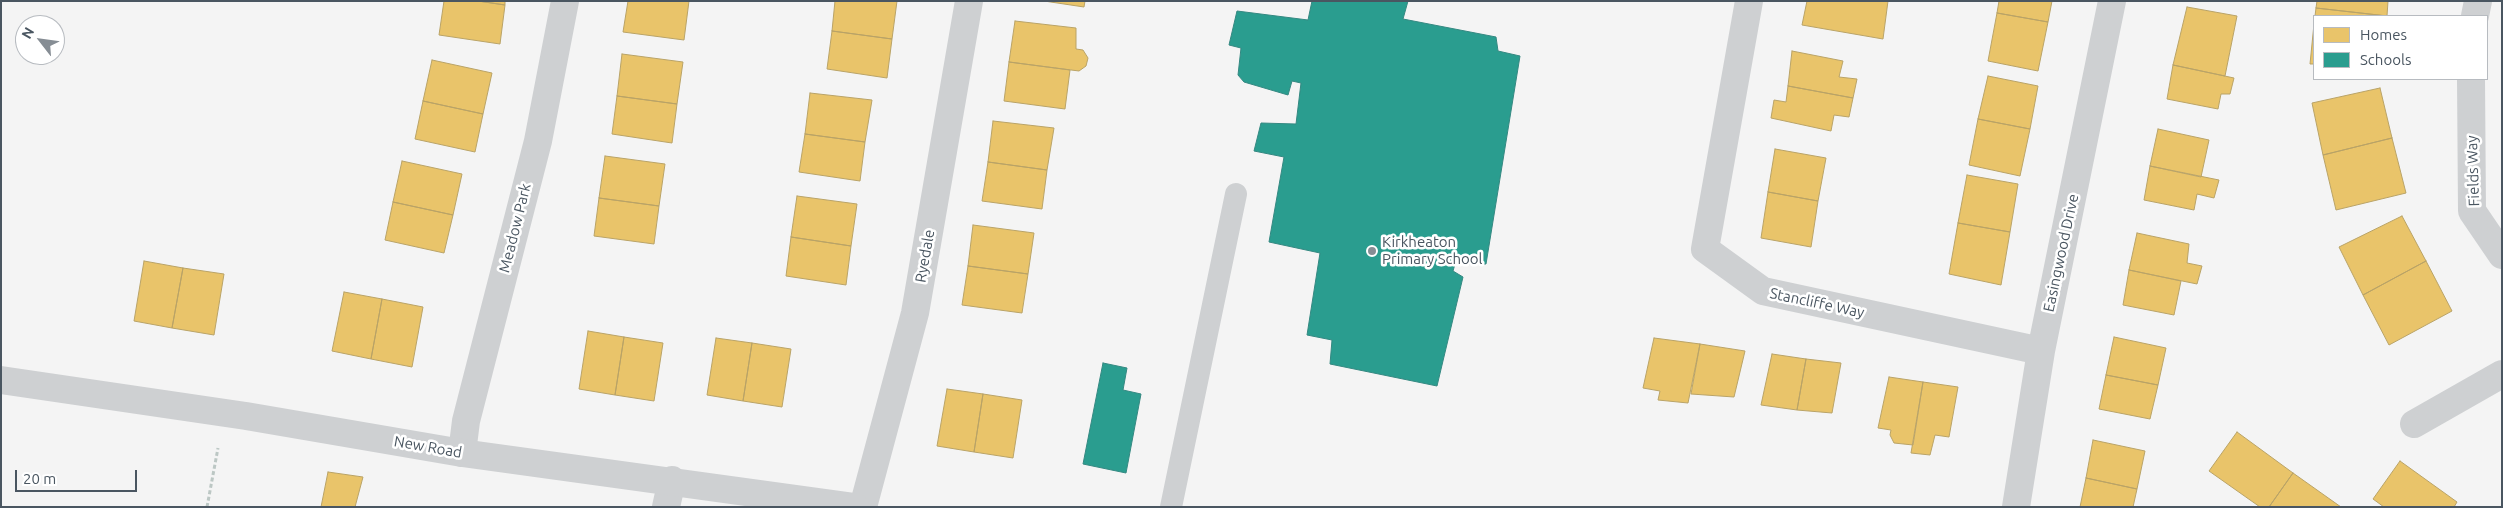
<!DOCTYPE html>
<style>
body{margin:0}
#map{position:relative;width:2503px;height:508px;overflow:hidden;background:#f4f4f4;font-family:Ubuntu,sans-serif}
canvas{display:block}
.frame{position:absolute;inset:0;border:2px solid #4a5661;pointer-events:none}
.legend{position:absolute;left:2313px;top:15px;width:175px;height:65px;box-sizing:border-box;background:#fff;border:1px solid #b7bbc0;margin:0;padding:6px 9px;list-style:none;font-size:15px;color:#4a5661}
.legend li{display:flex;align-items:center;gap:10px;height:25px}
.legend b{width:25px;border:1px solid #b7bbc0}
.north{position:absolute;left:15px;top:15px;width:50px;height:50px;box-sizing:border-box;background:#fff;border:1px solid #b7bbc0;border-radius:50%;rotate:300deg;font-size:14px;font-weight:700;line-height:20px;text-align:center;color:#4a5661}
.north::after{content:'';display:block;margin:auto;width:18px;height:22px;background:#868d94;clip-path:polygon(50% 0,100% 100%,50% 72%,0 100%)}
.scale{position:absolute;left:15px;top:470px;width:122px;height:22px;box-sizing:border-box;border:2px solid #4a5661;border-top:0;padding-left:6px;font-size:15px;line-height:18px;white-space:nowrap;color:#4a5661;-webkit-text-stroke:4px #fff;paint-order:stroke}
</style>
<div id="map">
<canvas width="2503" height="508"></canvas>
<div class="frame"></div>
<ul class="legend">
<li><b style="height:14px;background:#e9c46a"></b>Homes</li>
<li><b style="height:14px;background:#2a9d8f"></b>Schools</li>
</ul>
<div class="north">N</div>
<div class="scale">20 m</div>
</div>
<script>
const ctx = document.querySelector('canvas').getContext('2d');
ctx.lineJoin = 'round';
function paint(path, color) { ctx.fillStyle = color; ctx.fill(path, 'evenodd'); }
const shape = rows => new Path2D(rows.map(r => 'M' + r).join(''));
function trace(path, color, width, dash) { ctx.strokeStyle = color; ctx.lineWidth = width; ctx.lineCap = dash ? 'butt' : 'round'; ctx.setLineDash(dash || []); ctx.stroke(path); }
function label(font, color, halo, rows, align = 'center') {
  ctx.font = font + ' Ubuntu,sans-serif'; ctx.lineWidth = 5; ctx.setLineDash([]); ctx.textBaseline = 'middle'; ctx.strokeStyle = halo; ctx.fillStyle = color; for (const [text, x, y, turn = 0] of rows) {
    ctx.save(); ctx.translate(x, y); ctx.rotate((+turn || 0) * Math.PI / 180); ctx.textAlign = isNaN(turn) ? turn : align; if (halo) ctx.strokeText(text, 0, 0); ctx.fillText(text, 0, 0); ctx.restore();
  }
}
const homes = shape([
 [444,1,478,1,505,5,500,44,439,35,444,1],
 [478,1,505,1,505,5,478,1],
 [628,1,689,1,684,40,623,32,628,1],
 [835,1,897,1,892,39,832,31,835,1],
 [1044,1,1085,1,1084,7,1044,1],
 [1807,1,1888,1,1883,39,1802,25,1807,1],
 [1999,1,2052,1,2048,22,1997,13,1999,1],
 [2317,1,2388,1,2387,16,2316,8,2317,1],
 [2187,7,2237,16,2225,76,2173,65,2187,7],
 [2316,8,2387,16,2315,16,2316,8],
 [1997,13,2048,22,2038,71,1988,61,1997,13],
 [1015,21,1076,28,1076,49,1083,50,1088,58,1086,66,1079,71,1009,62,1015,21],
 [2314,24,2314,64,2310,64,2314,24],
 [832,31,892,39,887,78,827,69,832,31],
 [1792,51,1843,61,1839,77,1857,79,1853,98,1788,86,1792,51],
 [622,54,683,62,677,104,617,96,622,54],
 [432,60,492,73,483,114,423,101,432,60],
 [1009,62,1070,70,1065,109,1004,101,1009,62],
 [2173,65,2234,78,2230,94,2221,94,2218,109,2167,99,2173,65],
 [1988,76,2038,86,2030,129,1978,119,1988,76],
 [1788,86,1853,98,1849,117,1834,115,1831,131,1771,118,1774,100,1786,102,1788,86],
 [2380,88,2392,138,2323,155,2312,103,2380,88],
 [810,93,872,100,865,142,805,134,810,93],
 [617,96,677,104,672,143,612,134,617,96],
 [423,101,483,114,475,152,415,139,423,101],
 [1978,119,2030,129,2020,176,1969,165,1978,119],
 [993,121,1054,128,1047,170,988,162,993,121],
 [2158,129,2209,140,2201,177,2150,166,2158,129],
 [805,134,865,142,860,181,799,172,805,134],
 [2392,138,2406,193,2336,210,2323,155,2392,138],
 [1775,149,1826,158,1818,201,1768,192,1775,149],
 [605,156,665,164,659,206,599,198,605,156],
 [402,161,462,174,453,215,393,202,402,161],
 [988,162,1047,170,1042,209,982,201,988,162],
 [2150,166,2219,180,2214,198,2197,194,2194,210,2144,200,2150,166],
 [1967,175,2018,184,2010,232,1958,223,1967,175],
 [1768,192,1818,201,1811,247,1761,238,1768,192],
 [797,196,857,204,851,246,791,237,797,196],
 [599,198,659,206,654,244,594,236,599,198],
 [393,202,453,215,444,253,385,240,393,202],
 [2402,216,2426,261,2363,295,2339,247,2402,216],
 [1958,223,2010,232,2001,285,1949,274,1958,223],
 [973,225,1034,233,1028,274,968,266,973,225],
 [2137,233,2189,244,2187,263,2202,266,2197,284,2129,270,2137,233],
 [791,237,851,246,846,285,786,276,791,237],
 [144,261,183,268,172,328,134,321,144,261],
 [2426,261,2452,311,2389,345,2363,295,2426,261],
 [968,266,1028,274,1022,313,962,305,968,266],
 [183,268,224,274,214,335,172,328,183,268],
 [2129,270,2181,281,2174,315,2123,305,2129,270],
 [344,292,382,299,371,359,332,351,344,292],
 [382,299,423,307,412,367,371,359,382,299],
 [588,331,624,337,615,395,579,389,588,331],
 [624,337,663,343,654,401,615,395,624,337],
 [2114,337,2166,348,2158,385,2106,375,2114,337],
 [716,338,752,343,743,401,707,395,716,338],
 [1654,338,1700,344,1688,403,1658,400,1660,391,1643,388,1654,338],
 [752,343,791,349,782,407,743,401,752,343],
 [1700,344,1745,351,1734,397,1691,394,1700,344],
 [1772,354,1806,359,1797,410,1761,405,1772,354],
 [1806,359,1841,363,1832,413,1797,410,1806,359],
 [2106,375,2158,385,2150,419,2099,409,2106,375],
 [1889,377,1923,382,1913,445,1894,443,1890,435,1891,430,1878,428,1889,377],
 [1923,382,1958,387,1949,437,1935,435,1930,455,1911,453,1923,382],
 [947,389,983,394,974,452,937,446,947,389],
 [983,394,1022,400,1013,458,974,452,983,394],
 [2237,432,2293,473,2269,507,2260,507,2209,471,2237,432],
 [2093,440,2145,451,2137,489,2086,478,2093,440],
 [2400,461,2457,502,2454,507,2384,507,2373,499,2400,461],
 [328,472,363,477,355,507,321,507,328,472],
 [2293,473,2341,507,2269,507,2293,473],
 [2086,478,2137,489,2133,507,2080,507,2086,478]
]);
paint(homes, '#e9c46a');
trace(homes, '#b9a367', 1);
const schools = shape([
 [1312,1,1408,1,1403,19,1496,37,1498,51,1520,56,1486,264,1455,264,1453,271,1463,277,1437,386,1330,364,1332,340,1307,335,1320,253,1269,242,1284,157,1254,151,1261,123,1296,124,1301,83,1292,81,1288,95,1244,82,1238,75,1241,48,1229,45,1237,11,1308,20,1312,1],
 [1103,363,1127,368,1123,390,1141,394,1126,473,1083,464,1103,363]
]);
paint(schools, '#2a9d8f');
trace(schools, '#348881', 1);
trace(shape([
 [207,507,218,448]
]), '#bcc7c4', 3, [4, 2.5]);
trace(shape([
 [1171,507,1236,194]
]), '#ced0d2', 22);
trace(shape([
 [1749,1,1705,249,1763,291,2041,351],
 [2475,16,2478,1],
 [2471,79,2472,211,2502,255],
 [2414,424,2502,374],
 [462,453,466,421,538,141,565,1],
 [666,507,672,480],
 [863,507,915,313,969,1],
 [2016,507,2041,351,2112,1]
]), '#ced0d2', 28);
trace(shape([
 [1,380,246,416,462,453,855,507]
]), '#ced0d2', 28);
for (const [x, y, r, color] of [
 [1372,251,5,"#868d94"]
]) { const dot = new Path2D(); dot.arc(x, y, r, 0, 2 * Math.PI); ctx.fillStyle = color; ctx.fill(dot); trace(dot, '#fff', 2); }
label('15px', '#4a5661', '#fff', [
 ["Fields Way",2473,171,-92],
 ["Meadow Park",515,228,-76],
 ["Easingwood Drive",2061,253,-78],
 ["Ryedale",925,256,-80],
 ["Stancliffe Way",1817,303,12],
 ["New Road",428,447,10]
]);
label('15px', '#4a5661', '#fff', [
 ["Kirkheaton",1382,242],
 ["Primary School",1382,259]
], 'left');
</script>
